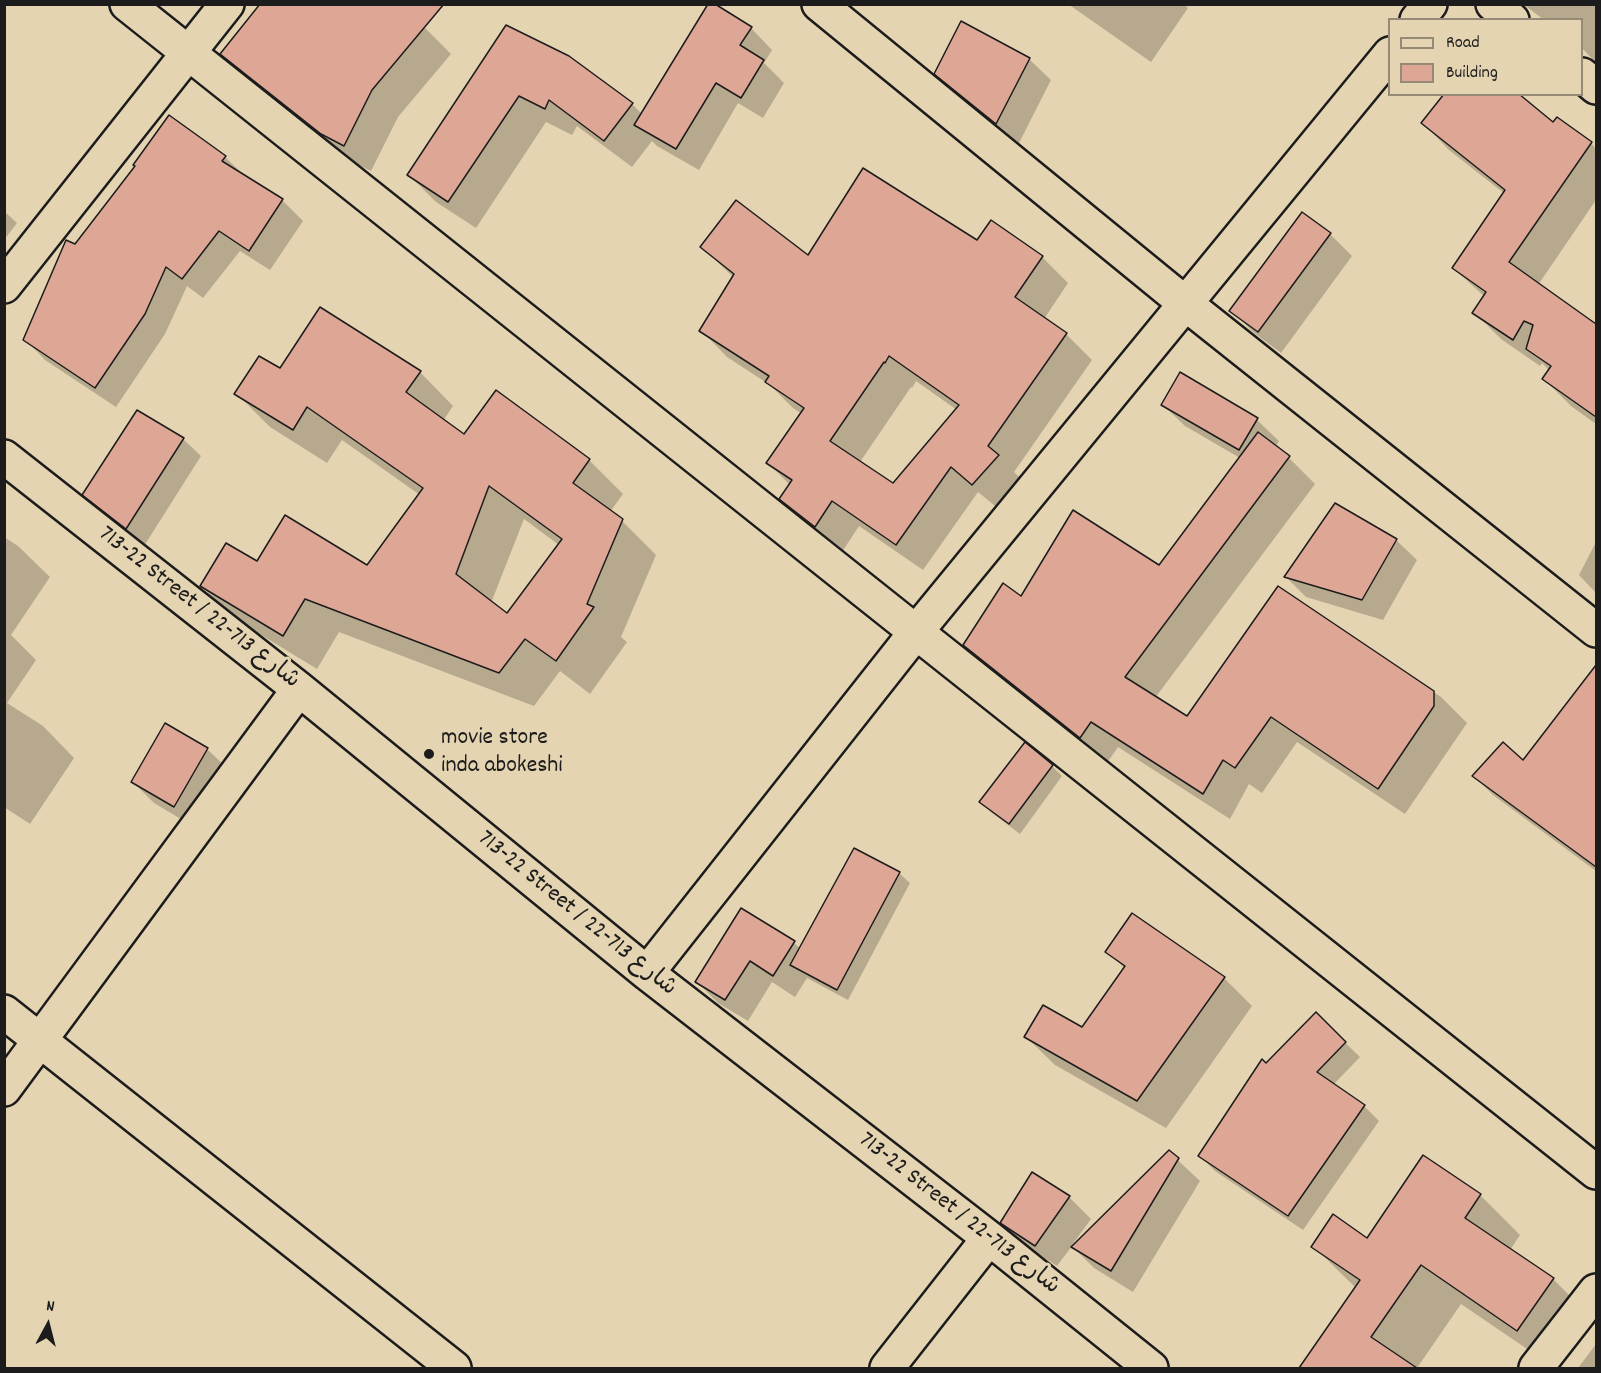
<!DOCTYPE html>
<meta charset="utf-8">
<style>
body{margin:0}
#map{position:relative;width:1601px;height:1373px;overflow:hidden;background:#e5d4b1;font-family:Dekko,sans-serif}
canvas{display:block}
.frame{position:absolute;inset:0;border:6px solid #1c1c1c;pointer-events:none}
.legend{position:absolute;left:1388px;top:18px;width:195px;height:78px;box-sizing:border-box;background:#e5d4b1;border:2px solid #958a75;margin:0;padding:8px 10px;list-style:none;font-size:18px;color:#1c1c1c}
.legend li{display:flex;align-items:center;gap:12px;height:30px}
.legend b{width:30px;border:2px solid #958a75}
.north{position:absolute;left:18px;top:1295px;width:60px;height:60px;-webkit-text-stroke:4px #e5d4b1;paint-order:stroke;rotate:7deg;font-size:16px;font-weight:700;line-height:24px;text-align:center;color:#1c1c1c}
.north::after{content:'';display:block;margin:auto;width:21px;height:27px;background:#1c1c1c;clip-path:polygon(50% 0,100% 100%,50% 72%,0 100%)}
</style>
<div id="map">
<canvas width="1601" height="1373"></canvas>
<div class="frame"></div>
<ul class="legend">
<li><b style="height:8px;background:#e5d4b1"></b>Road</li>
<li><b style="height:16px;background:#dea795"></b>Building</li>
</ul>
<div class="north">N</div>
</div>
<script>
const ctx = document.querySelector('canvas').getContext('2d');
ctx.lineJoin = 'round';
function paint(path, color) { ctx.fillStyle = color; ctx.fill(path, 'evenodd'); }
const shape = rows => new Path2D(rows.map(r => 'M' + r).join(''));
function trace(path, color, width, dash) { ctx.strokeStyle = color; ctx.lineWidth = width; ctx.lineCap = dash ? 'butt' : 'round'; ctx.setLineDash(dash || []); ctx.stroke(path); }
function label(font, color, halo, rows, align = 'center') {
  ctx.font = font + ' Dekko,"Playpen Sans Arabic",sans-serif'; ctx.lineWidth = 6; ctx.setLineDash([]); ctx.textBaseline = 'middle'; ctx.strokeStyle = halo; ctx.fillStyle = color; for (const [text, x, y, turn = 0] of rows) {
    ctx.save(); ctx.translate(x, y); ctx.rotate((+turn || 0) * Math.PI / 180); ctx.textAlign = isNaN(turn) ? turn : align; if (halo) ctx.strokeText(text, 0, 0); ctx.fillText(text, 0, 0); ctx.restore();
  }
}
paint(shape([
 [395,4,425,28,451,54,398,117,371,171,349,160,248,80,222,54],
 [1068,4,1184,4,1188,8,1151,62],
 [1523,4,1596,4,1596,63,1582,48,1582,20,1544,20],
 [506,27,632,104,642,114,751,28,772,50,764,63,784,83,763,118,738,103,699,170,657,146,652,141,632,167,577,126,572,135,546,122,476,228,436,202,409,175],
 [1029,59,1051,80,1018,145,957,95,936,73],
 [1423,123,1553,124,1591,143,1596,149,1596,200,1538,285,1596,325,1596,424,1571,406,1544,379,1550,371,1542,363,1540,366,1501,339,1474,312,1485,297,1453,268,1505,194,1449,150],
 [225,157,246,177,282,200,303,221,270,270,240,251,203,298,187,286,165,334,116,407,45,360,25,339,75,246],
 [4,211,17,223,4,240],
 [1303,214,1330,234,1352,256,1281,353,1253,332,1231,310],
 [978,242,1042,257,1068,283,1044,319,1066,334,1092,360,1014,472,1024,482,1000,510,978,492,923,570,859,526,842,552,807,525,781,499,790,485,768,463,802,414,793,408,770,385,727,357,701,330,734,278,702,247,808,257],
 [916,381,957,410,893,485,860,462,911,387,912,388],
 [280,370,420,372,453,406,443,421,464,436,496,392,589,460,623,494,610,512,622,521,656,555,621,637,627,642,590,694,560,671,534,706,339,632,317,669,235,619,201,586,257,563,367,567,420,495,342,440,327,463,270,427,236,393],
 [524,519,559,545,508,615,491,603],
 [1163,405,1257,420,1279,441,1275,447,1289,458,1315,484,1155,698,1187,718,1278,588,1441,697,1467,723,1405,814,1297,742,1262,793,1249,784,1230,819,1118,747,1107,763,991,671,965,645,1022,598,1159,567,1240,458,1185,426],
 [183,439,201,456,144,546,102,512,84,495],
 [1336,505,1396,540,1417,560,1383,620,1306,597,1286,577],
 [4,537,18,546,50,577,11,635,36,660,7,703,43,726,74,758,30,824,4,807],
 [1596,542,1596,593,1579,575],
 [1596,667,1596,871,1493,795,1474,776,1523,763],
 [207,749,229,770,196,828,154,803,133,782],
 [1052,766,1062,776,1020,834,992,813,981,802],
 [899,873,910,883,848,1000,807,978,795,997,772,982,748,1021,718,1003,696,981,742,910,794,943,801,949],
 [1107,951,1224,978,1252,1006,1166,1128,1055,1065,1026,1037,1082,1029,1125,969],
 [1316,1015,1360,1057,1333,1085,1364,1106,1379,1121,1303,1230,1215,1171,1200,1156,1266,1065],
 [1169,1152,1200,1181,1133,1292,1094,1268,1072,1246,1057,1266,1023,1244,1002,1222,1069,1197,1091,1219,1072,1245,1073,1246],
 [1480,1195,1520,1235,1510,1250,1553,1279,1593,1319,1559,1368,1555,1368,1461,1304,1417,1368,1301,1368,1356,1288,1313,1246,1368,1240],
 [1596,1344,1596,1368,1578,1368]
]), '#0003');
const building = shape([
 [260,4,444,4,372,90,344,146,321,134,220,54,260,4],
 [708,4,715,4,752,27,740,45,764,60,741,98,716,83,676,149,634,125,708,4],
 [961,21,1030,58,996,124,934,74,961,21],
 [506,25,569,56,633,103,604,141,549,100,545,109,519,96,448,202,407,175,506,25],
 [1444,94,1519,94,1553,122,1557,117,1592,142,1509,262,1596,324,1596,417,1542,379,1551,366,1526,349,1533,325,1524,321,1513,340,1472,313,1486,292,1452,268,1505,190,1421,123,1444,94],
 [169,115,226,156,222,161,283,199,249,251,219,231,182,279,166,267,145,314,95,388,23,340,66,240,75,244,135,166,133,165,169,115],
 [863,168,977,240,991,220,1043,256,1015,297,1067,333,988,446,999,455,972,485,951,467,896,545,832,501,815,527,779,499,792,480,766,463,804,408,765,382,769,376,699,331,734,274,700,247,736,200,808,255,863,168],
 [889,356,959,405,893,483,830,441,884,362,885,363,889,356],
 [1302,212,1331,233,1258,332,1229,311,1302,212],
 [320,307,421,371,406,392,464,434,496,390,590,459,573,483,623,519,587,604,594,607,556,661,525,639,499,673,305,599,283,636,200,586,226,543,257,561,285,515,367,565,423,488,307,407,293,430,234,394,259,356,280,368,320,307],
 [489,486,562,539,507,613,456,574,489,486],
 [1180,372,1258,418,1239,450,1161,405,1180,372],
 [137,410,184,438,126,529,82,495,137,410],
 [1258,432,1290,456,1125,677,1187,716,1278,586,1434,691,1434,706,1378,789,1271,717,1235,768,1223,760,1203,794,1091,722,1080,738,963,645,1003,583,1021,596,1073,510,1159,565,1258,432],
 [1335,503,1397,539,1362,600,1284,577,1335,503],
 [1596,665,1596,867,1472,776,1503,742,1523,760,1596,665],
 [165,723,208,748,174,807,131,782,165,723],
 [1025,742,1053,765,1009,824,979,802,1025,742],
 [854,848,900,872,837,990,790,965,854,848],
 [741,908,795,941,773,976,750,961,725,1000,695,982,741,908],
 [1132,913,1225,977,1137,1101,1024,1037,1043,1005,1082,1027,1125,966,1105,952,1132,913],
 [1316,1012,1346,1042,1317,1072,1365,1105,1288,1216,1198,1156,1262,1059,1266,1063,1316,1012],
 [1169,1150,1179,1158,1111,1271,1071,1247,1169,1150],
 [1423,1155,1481,1194,1465,1218,1554,1278,1517,1331,1421,1265,1371,1337,1417,1368,1299,1368,1360,1280,1311,1247,1333,1214,1367,1238,1423,1155],
 [1032,1172,1070,1196,1035,1246,1000,1223,1032,1172]
]);
paint(building, '#dea795');
trace(building, '#1c1c1c', 1.5);
const minor = shape([
 [127,4,916,632,1596,1172],
 [819,4,1186,304,1596,630],
 [1493,4,1512,20],
 [1417,20,1430,4],
 [1582,75,1596,87],
 [4,286,227,4],
 [4,457,299,689,647,973,989,1238,1151,1368],
 [647,973,916,632,1390,54],
 [4,1012,454,1368],
 [4,1089,299,689],
 [887,1368,989,1238],
 [1536,1368,1596,1291]
]);
trace(minor, '#1c1c1c', 38);
trace(minor, '#e5d4b1', 33);
for (const [x, y, r, color] of [
 [429,754,6,"#1c1c1c"]
]) { const dot = new Path2D(); dot.arc(x, y, r, 0, 2 * Math.PI); ctx.fillStyle = color; ctx.fill(dot); trace(dot, '#e5d4b1', 2); }
label('24px', '#1c1c1c', '#e5d4b1', [
 ["713-22 Street / شارع 713-22",198,609,38],
 ["713-22 Street / شارع 713-22",576,915,39],
 ["713-22 Street / شارع 713-22",958,1215,38]
]);
label('24px', '#1c1c1c', '#e5d4b1', [
 ["movie store",441,740],
 ["inda abokeshi",441,768]
], 'left');
</script>
